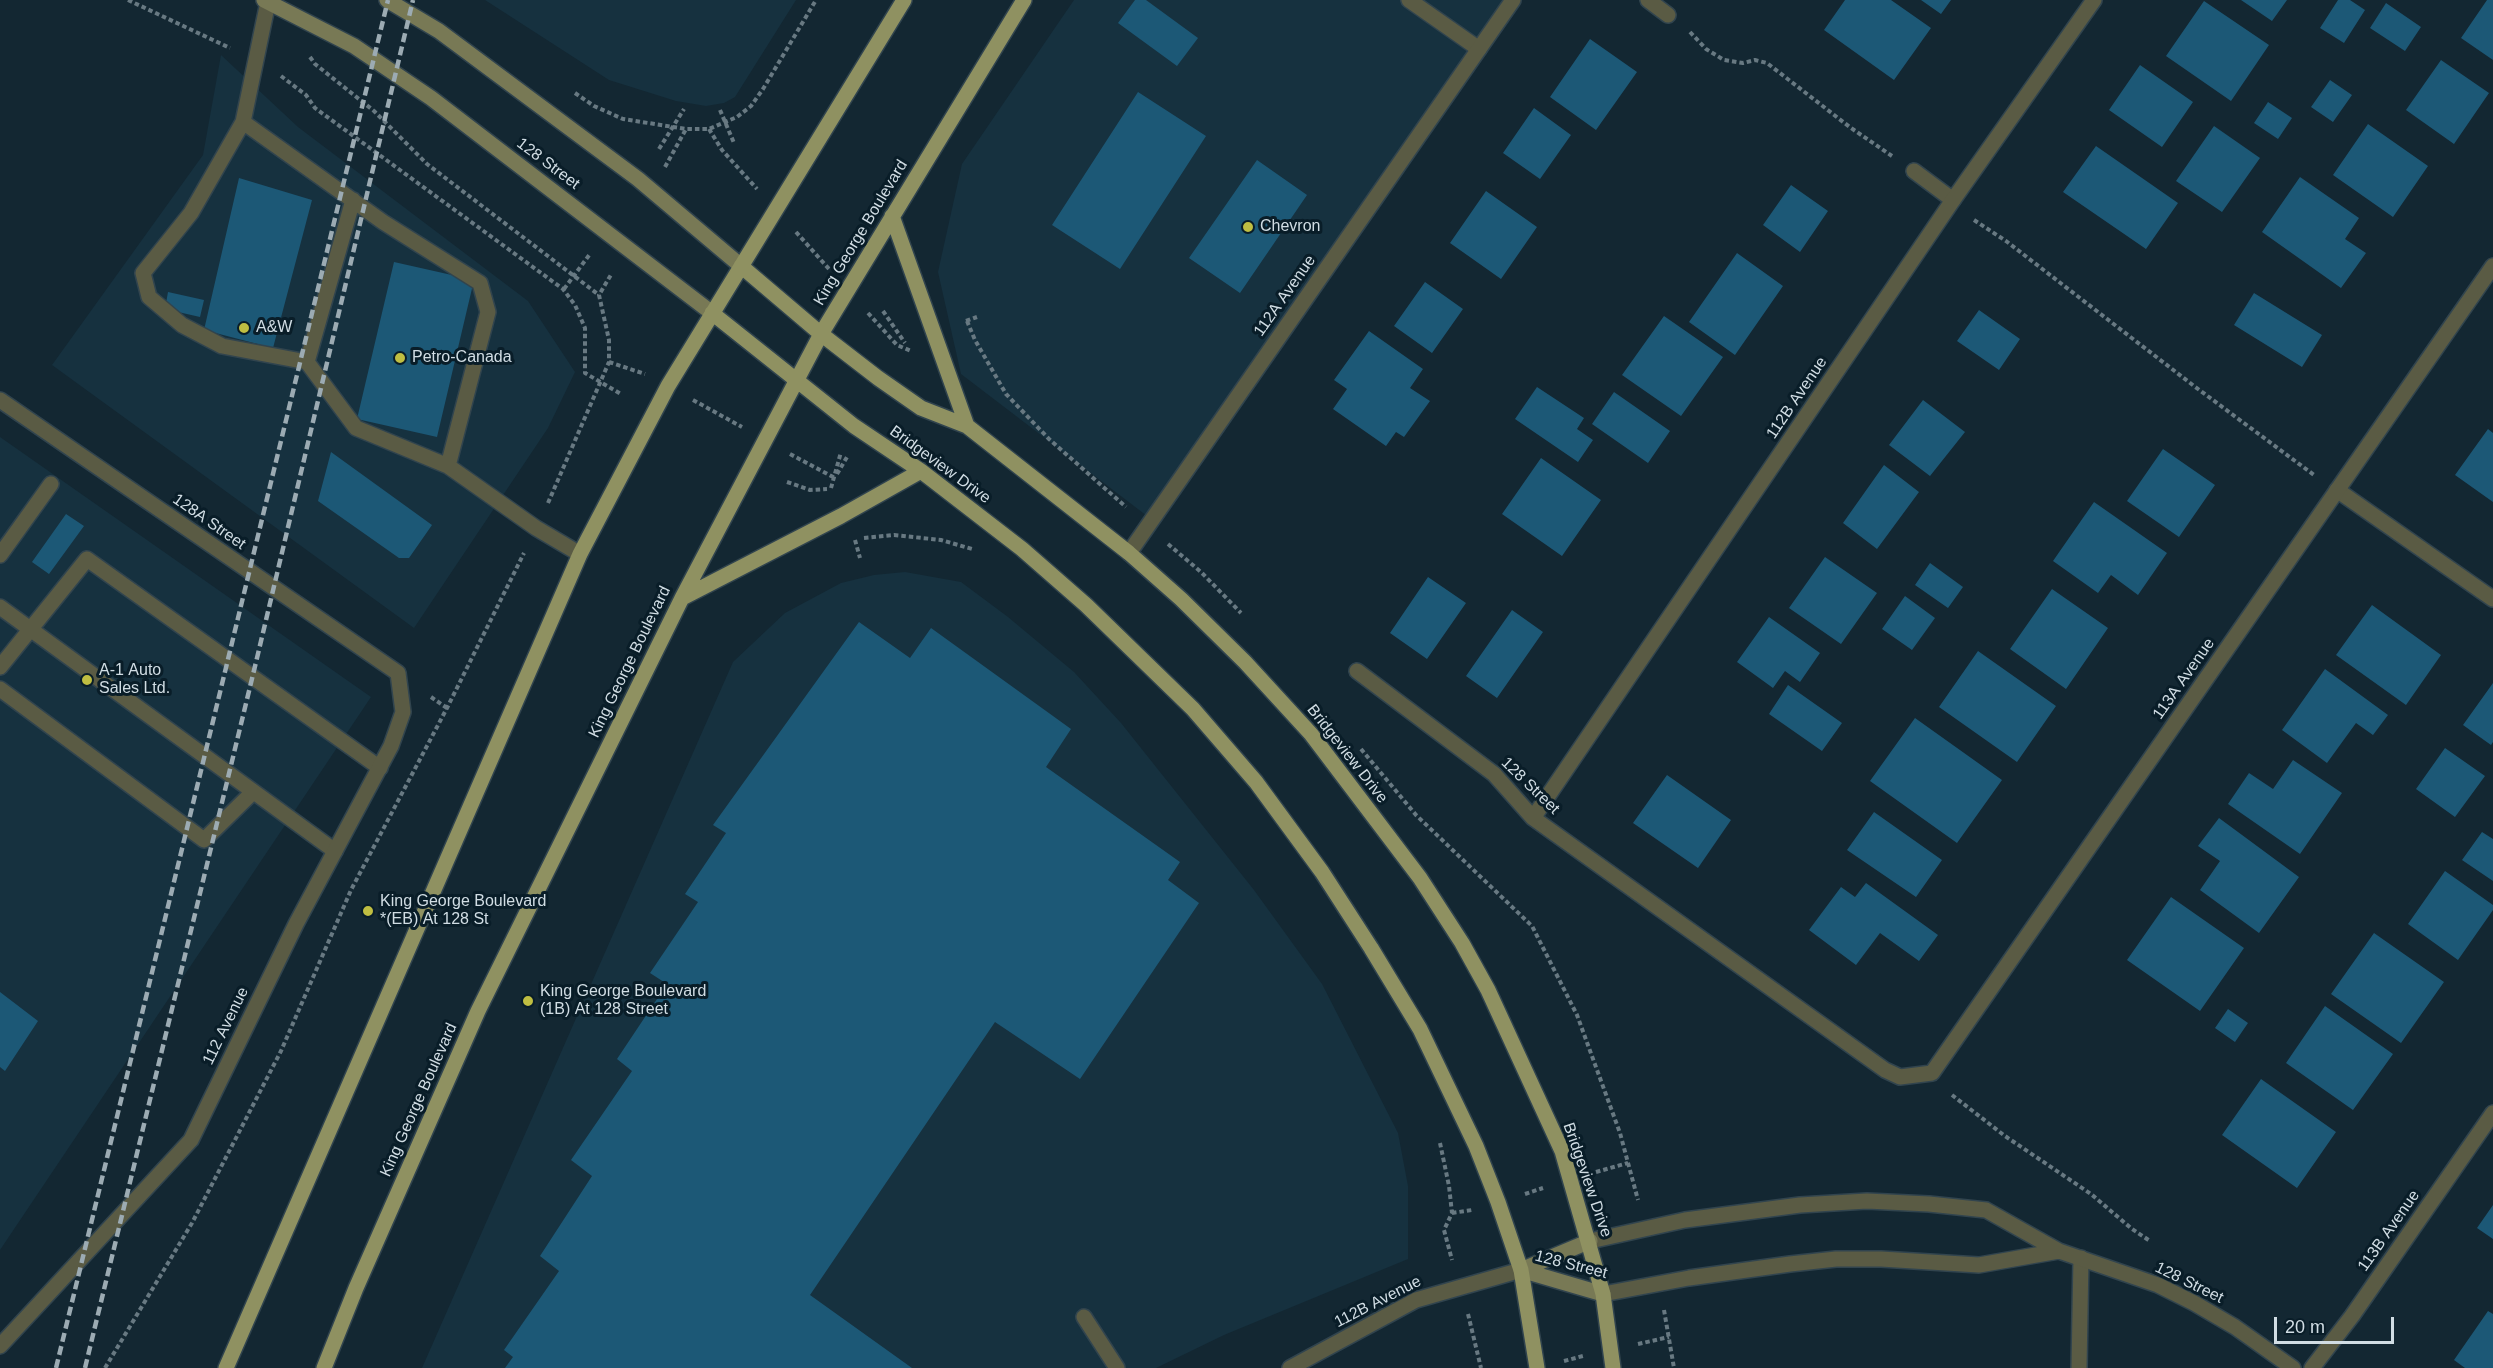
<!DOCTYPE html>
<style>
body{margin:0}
#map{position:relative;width:2493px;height:1368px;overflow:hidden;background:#132732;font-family:Helvetica,sans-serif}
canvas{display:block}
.scale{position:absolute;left:2274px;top:1317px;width:120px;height:27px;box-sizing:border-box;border:3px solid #d1dde4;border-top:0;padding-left:8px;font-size:18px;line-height:21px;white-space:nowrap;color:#d1dde4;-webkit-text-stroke:4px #091d28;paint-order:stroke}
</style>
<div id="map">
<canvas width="2493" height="1368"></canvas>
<div class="scale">20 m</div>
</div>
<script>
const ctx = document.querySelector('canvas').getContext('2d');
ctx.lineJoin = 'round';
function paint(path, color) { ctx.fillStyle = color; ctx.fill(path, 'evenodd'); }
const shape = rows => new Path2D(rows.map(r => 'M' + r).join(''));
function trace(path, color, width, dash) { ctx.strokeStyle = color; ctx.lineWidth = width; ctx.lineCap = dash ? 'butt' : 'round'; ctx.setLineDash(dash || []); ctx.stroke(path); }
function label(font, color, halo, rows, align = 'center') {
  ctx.font = font + ' Helvetica,sans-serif'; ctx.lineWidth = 6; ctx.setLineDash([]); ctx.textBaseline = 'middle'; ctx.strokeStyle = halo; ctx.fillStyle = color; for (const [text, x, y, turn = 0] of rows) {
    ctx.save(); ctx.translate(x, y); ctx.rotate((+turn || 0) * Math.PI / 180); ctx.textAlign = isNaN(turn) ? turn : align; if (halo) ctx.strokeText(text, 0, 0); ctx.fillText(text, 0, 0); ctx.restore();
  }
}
paint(shape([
 [485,0,796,0,735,97,724,103,706,106,676,101,609,80],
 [1074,0,1515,0,1151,519,961,374,938,272,962,164],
 [221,55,298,127,528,301,575,372,548,428,414,628,52,365,203,155],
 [0,437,371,697,0,1250],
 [905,572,961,582,1008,617,1074,672,1121,723,1254,890,1322,984,1398,1133,1408,1186,1408,1259,1224,1335,1156,1368,422,1368,733,662,785,613,841,583,874,575]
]), '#16313f');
paint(shape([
 [1135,0,1146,0,1198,38,1177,66,1118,23],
 [1845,0,1891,0,1931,28,1894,80,1824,30],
 [1921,0,1951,0,1941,14],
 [2241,0,2287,0,2272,21],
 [2338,0,2350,0,2365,10,2344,43,2320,28],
 [2487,0,2493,0,2493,60,2461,38],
 [2204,1,2269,45,2231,101,2166,56],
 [2386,3,2421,27,2405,51,2370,28],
 [1590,39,1637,72,1596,130,1550,97],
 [2441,60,2489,93,2454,144,2406,110],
 [2140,65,2193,102,2162,147,2109,110],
 [2330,80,2352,95,2333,122,2311,107],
 [1138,92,1206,136,1120,269,1052,225],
 [2268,102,2292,118,2278,139,2254,123],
 [1534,108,1571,135,1540,179,1503,153],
 [2368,124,2428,166,2393,217,2333,175],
 [2214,126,2260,158,2222,212,2176,181],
 [2096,146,2178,203,2146,249,2063,192],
 [1257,160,1307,195,1240,293,1189,258],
 [2300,177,2359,218,2345,239,2366,253,2341,288,2262,232],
 [239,178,312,200,273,348,204,330],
 [1791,185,1828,211,1800,252,1763,225],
 [1486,191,1537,227,1501,279,1450,243],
 [1737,253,1783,286,1735,355,1689,322],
 [394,262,474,280,437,437,357,419],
 [1425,282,1463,309,1432,353,1394,326],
 [168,292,204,300,200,317,165,309],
 [2254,293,2322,335,2302,367,2234,325],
 [1979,310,2020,339,1999,370,1957,341],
 [1664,316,1723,357,1681,416,1622,375],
 [1369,331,1423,369,1410,388,1430,401,1404,437,1396,432,1386,446,1333,409,1347,389,1334,380],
 [1537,387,1584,418,1577,429,1593,440,1578,462,1515,419],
 [1614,392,1670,431,1648,463,1592,424],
 [1923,400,1965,432,1930,476,1889,445],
 [2488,429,2493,433,2493,502,2455,475],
 [2163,449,2215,485,2179,537,2127,501],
 [331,452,432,525,409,558,399,558,318,501],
 [1541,458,1601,500,1562,556,1502,514],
 [1884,465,1919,492,1877,549,1843,523],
 [2094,502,2167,553,2138,595,2111,575,2098,593,2053,561],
 [66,514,84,526,49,574,32,562],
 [1825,557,1877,593,1841,644,1789,608],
 [1930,563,1963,587,1948,608,1915,585],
 [1428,577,1466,603,1427,659,1390,633],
 [2052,589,2108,628,2066,689,2010,649],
 [1905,596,1935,618,1912,650,1882,629],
 [2372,605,2441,655,2406,705,2336,655],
 [1512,610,1543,632,1497,698,1466,676],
 [1769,617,1820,653,1800,682,1785,671,1773,688,1737,662],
 [859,622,910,658,931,628,1071,729,1046,767,1180,862,1168,880,1199,903,1080,1079,995,1022,810,1295,912,1368,505,1368,513,1357,504,1350,559,1271,540,1256,592,1176,571,1160,632,1071,617,1059,667,984,650,973,698,902,685,894,726,833,713,825],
 [1978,651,2056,706,2017,762,1939,707],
 [2325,669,2388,715,2373,735,2356,723,2327,763,2282,730],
 [2493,683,2493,742,2491,745,2463,725],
 [1788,685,1842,723,1822,751,1769,714],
 [1915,718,2002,780,1957,843,1870,781],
 [2445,748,2485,776,2455,817,2416,789],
 [2293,760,2342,793,2300,854,2228,804,2249,773,2273,789],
 [1667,775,1731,820,1698,868,1633,823],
 [1874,812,1942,860,1916,897,1847,850],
 [2219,818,2299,877,2259,933,2200,890,2220,861,2198,846],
 [2482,832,2493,839,2493,881,2462,860],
 [2445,871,2493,905,2493,910,2458,960,2408,924],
 [1866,883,1938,935,1919,961,1880,933,1856,965,1809,930,1841,887,1855,897],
 [2171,897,2244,948,2200,1011,2127,960],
 [2374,933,2444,982,2401,1043,2331,994],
 [0,992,38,1021,5,1071,0,1067],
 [2325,1006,2393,1054,2353,1110,2286,1063],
 [2228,1009,2248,1023,2235,1042,2215,1028],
 [2261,1079,2336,1132,2297,1188,2222,1135],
 [2493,1205,2493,1239,2477,1228],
 [2488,1311,2493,1314,2493,1368,2465,1368,2454,1360]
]), '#1c5876');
const lane = shape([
 [1409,0,1479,49],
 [1648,0,1668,15],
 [268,2,243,122,383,222,480,283,488,312,448,466,536,528,580,554],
 [243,122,191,213,143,273,149,297,182,325,222,346,307,362],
 [1914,171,1953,200],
 [353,200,307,362,356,428,448,466],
 [2337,490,2493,599],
 [0,555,51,484],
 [0,607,335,851],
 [0,667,87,559,380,768],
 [0,689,204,840,253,792],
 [1084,1317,1117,1368],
 [2079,1368,2081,1258]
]);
const street = shape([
 [0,400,398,673,403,712,391,746,296,924,191,1140,0,1346],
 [1129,553,1513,0],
 [1357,671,1494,774,1533,818,1885,1070,1900,1077,1932,1073,2493,266],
 [1533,818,1953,200,2094,0],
 [1590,1241,1685,1220,1800,1205,1867,1201,1929,1204,1986,1210,2059,1251,2158,1285,2194,1303,2235,1327,2293,1368],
 [1603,1294,1689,1278,1790,1264,1836,1259,1881,1259,1979,1265,2059,1251],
 [1290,1368,1416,1300,1521,1270],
 [2312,1368,2352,1316,2493,1113]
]);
const secondary = shape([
 [264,0,354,46,431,98,712,313],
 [387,0,439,31,638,179,741,266],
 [1521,1270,1603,1294],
 [1521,1270,1590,1241]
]);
const primary = shape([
 [892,216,967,426],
 [741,266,821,334,878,378,921,408,967,426,1129,553,1181,599,1245,662,1311,734,1420,878,1462,943,1488,990,1562,1151,1603,1294,1613,1368],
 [712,313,854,426,921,471,1022,549,1086,605,1193,709,1256,782,1322,872,1371,948,1420,1029,1476,1146,1498,1202,1521,1270,1537,1368],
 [682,598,841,516,921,471],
 [226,1368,580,554,668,386,904,0],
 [324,1368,356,1288,478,1011,682,598,821,334,1024,0]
]);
trace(lane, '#31444e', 18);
trace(street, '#31444e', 18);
trace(secondary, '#31444e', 18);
trace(primary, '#31444e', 18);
trace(shape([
 [128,0,230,48],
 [1690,32,1706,49,1724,60,1743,63,1755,60,1767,63,1851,128,1892,156],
 [310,57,315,64,374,111,427,164,599,295],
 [281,76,306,95,315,108,563,289,575,305,585,328,585,373,621,394],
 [575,93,594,106,623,119,686,129,709,129,737,117,751,106,763,89,816,0],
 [720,110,734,143],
 [709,129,722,150,757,189],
 [659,149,684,109],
 [665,167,686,129],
 [1974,220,2006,241,2194,386,2314,475],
 [796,232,829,269],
 [564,289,590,254],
 [883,311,905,343],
 [868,313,897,345,911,351],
 [966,321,977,317],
 [967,321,975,340,1006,394,1049,439,1126,507],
 [609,362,645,374],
 [693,400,742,427],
 [790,454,835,478],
 [837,474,847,457],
 [787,482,810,490,827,489],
 [831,488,841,452],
 [548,503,609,362,609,340,599,295,612,273],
 [864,538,894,535,941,540,972,549],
 [855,540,860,558],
 [1168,544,1201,572,1241,613],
 [431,697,447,708],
 [1361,749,1416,815,1532,926,1577,1015,1620,1133,1638,1200],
 [1952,1095,2005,1136,2091,1194,2132,1229,2150,1241],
 [1440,1143,1449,1186,1452,1213,1444,1230,1452,1260],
 [1596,1172,1628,1163],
 [1525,1194,1543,1188],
 [1452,1213,1472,1210],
 [1664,1310,1674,1368],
 [1468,1314,1481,1368],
 [1638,1344,1669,1337],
 [1564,1361,1583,1356],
 [105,1368,192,1223,281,1051,351,890,447,708,524,553]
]), '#687982', 4, [4.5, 3]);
trace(lane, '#5a5b44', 15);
trace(street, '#5a5b44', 15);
trace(secondary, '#787955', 15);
trace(primary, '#8f9161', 15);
trace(shape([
 [56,1368,388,0],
 [85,1368,257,658,413,0]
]), '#9cabb3', 4.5, [9, 4.5]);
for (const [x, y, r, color] of [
 [1248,227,6,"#bfbe42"],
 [244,328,6,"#bfbe42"],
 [400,358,6,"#bfbe42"],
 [87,680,6,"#bfbe42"],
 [368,911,6,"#bfbe42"],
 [528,1001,6,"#bfbe42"]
]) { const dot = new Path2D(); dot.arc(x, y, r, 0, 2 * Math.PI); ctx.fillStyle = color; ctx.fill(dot); trace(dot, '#091d28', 2); }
label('16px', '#d1dde4', '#091d28', [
 ["128 Street",548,164,37],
 ["King George Boulevard",861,233,-59],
 ["112A Avenue",1285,296,-55],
 ["112B Avenue",1797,398,-56],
 ["Bridgeview Drive",940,465,36],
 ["128A Street",209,522,35],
 ["King George Boulevard",630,662,-64],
 ["113A Avenue",2184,679,-55],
 ["Bridgeview Drive",1347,754,52],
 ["128 Street",1530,786,44],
 ["112 Avenue",226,1026,-64],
 ["King George Boulevard",419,1100,-66],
 ["Bridgeview Drive",1587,1180,71],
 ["113B Avenue",2389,1231,-55],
 ["128 Street",1571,1265,14],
 ["128 Street",2189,1283,26],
 ["112B Avenue",1378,1302,-27]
]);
label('16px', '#d1dde4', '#091d28', [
 ["Chevron",1260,227],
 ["A&W",256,328],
 ["Petro-Canada",412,358],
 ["A-1 Auto",99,671],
 ["Sales Ltd.",99,689],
 ["King George Boulevard",380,902],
 ["*(EB) At 128 St",380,920],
 ["King George Boulevard",540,992],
 ["(1B) At 128 Street",540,1010]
], 'left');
</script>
